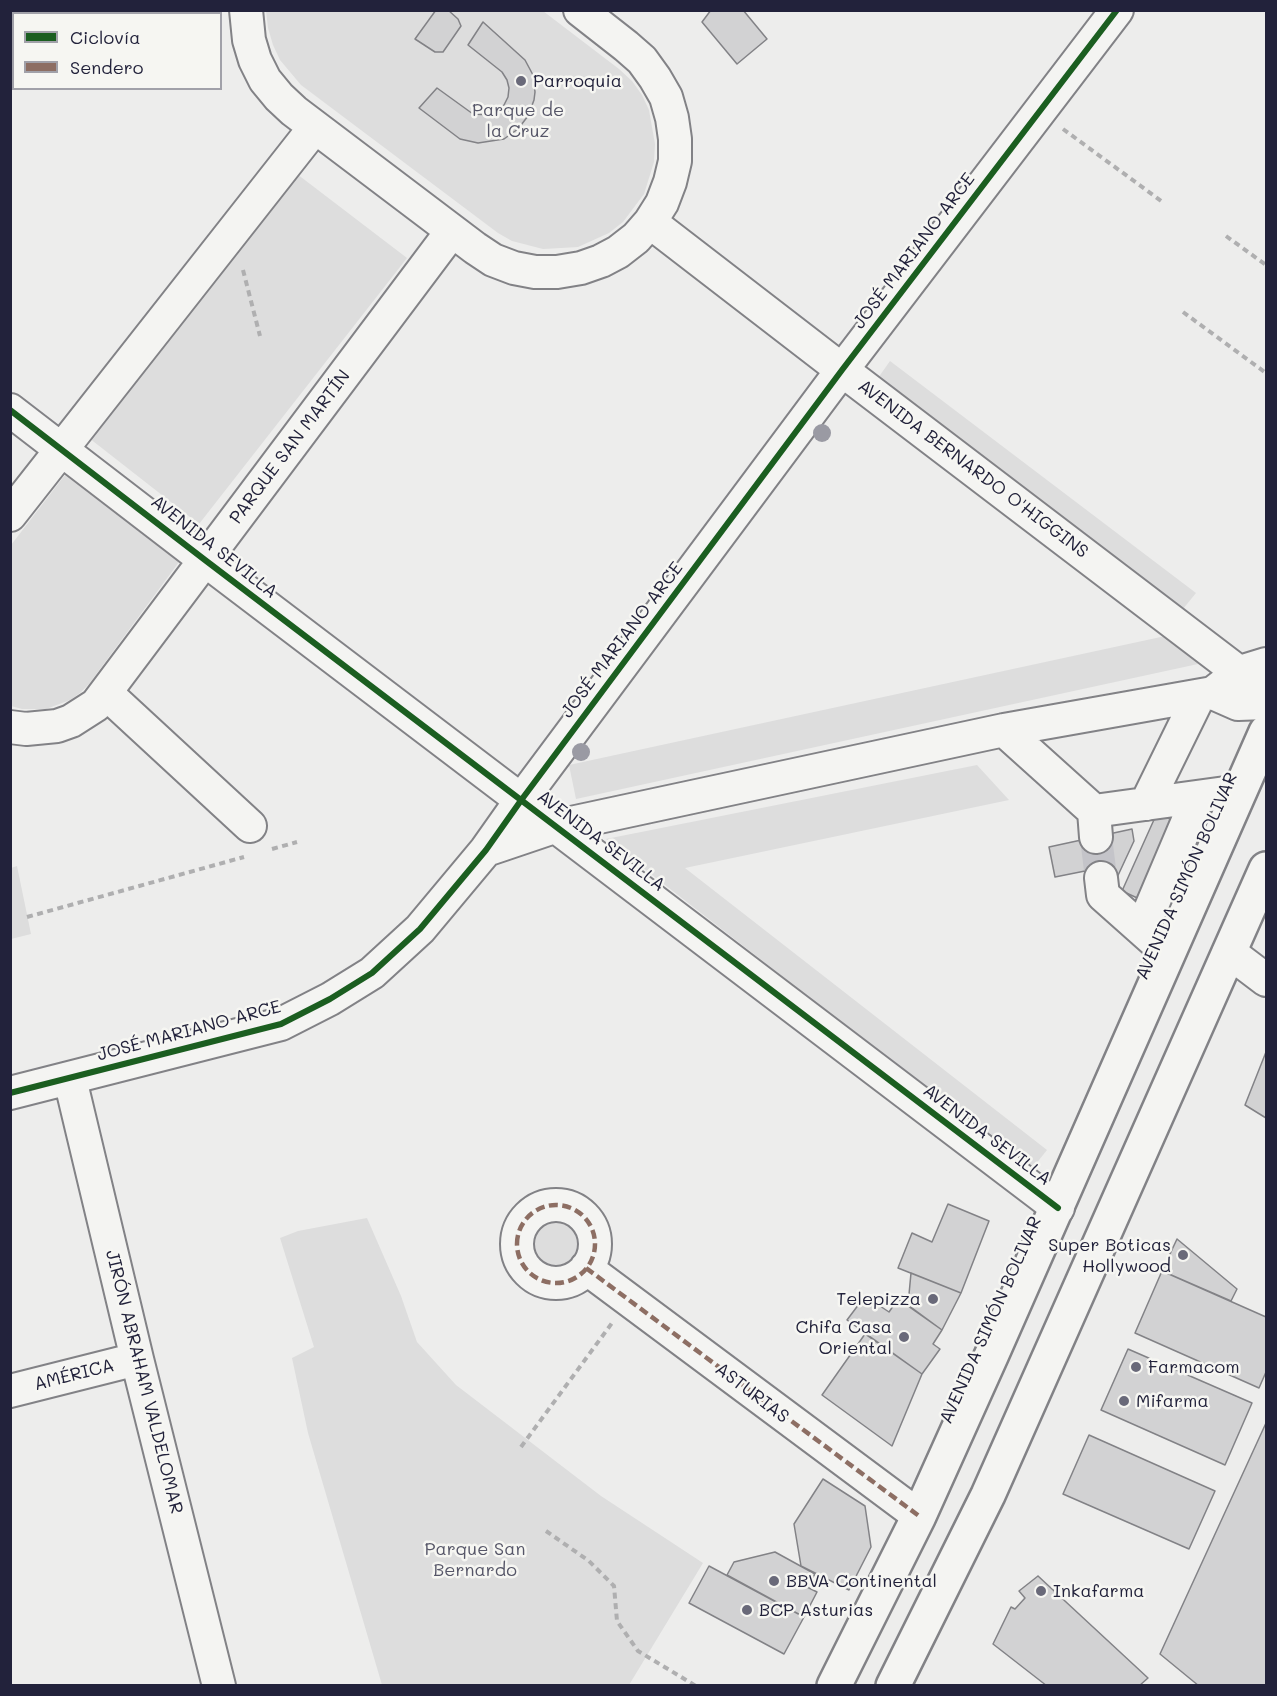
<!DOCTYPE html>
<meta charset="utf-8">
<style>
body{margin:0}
#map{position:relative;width:1277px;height:1696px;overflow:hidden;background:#ededec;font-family:Mali,sans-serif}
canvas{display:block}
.frame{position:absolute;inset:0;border:12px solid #22223b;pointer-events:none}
.legend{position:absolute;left:12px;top:12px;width:210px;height:78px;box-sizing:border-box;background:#f6f6f2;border:2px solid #a1a1a9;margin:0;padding:8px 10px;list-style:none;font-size:18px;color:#22223b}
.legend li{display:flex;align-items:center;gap:12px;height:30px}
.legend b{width:30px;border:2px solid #a1a1a9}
</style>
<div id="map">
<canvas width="1277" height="1696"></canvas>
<div class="frame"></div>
<ul class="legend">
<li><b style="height:8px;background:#1b5e20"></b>Ciclovía</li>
<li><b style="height:8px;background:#8d6e63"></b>Sendero</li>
</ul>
</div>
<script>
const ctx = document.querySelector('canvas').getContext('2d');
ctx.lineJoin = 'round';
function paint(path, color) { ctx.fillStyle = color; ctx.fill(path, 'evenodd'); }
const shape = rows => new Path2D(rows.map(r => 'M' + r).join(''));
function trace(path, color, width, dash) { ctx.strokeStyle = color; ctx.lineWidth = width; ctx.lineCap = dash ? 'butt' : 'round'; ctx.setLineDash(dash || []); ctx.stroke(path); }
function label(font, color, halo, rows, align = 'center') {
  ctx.font = font + ' Mali,sans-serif'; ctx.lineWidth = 5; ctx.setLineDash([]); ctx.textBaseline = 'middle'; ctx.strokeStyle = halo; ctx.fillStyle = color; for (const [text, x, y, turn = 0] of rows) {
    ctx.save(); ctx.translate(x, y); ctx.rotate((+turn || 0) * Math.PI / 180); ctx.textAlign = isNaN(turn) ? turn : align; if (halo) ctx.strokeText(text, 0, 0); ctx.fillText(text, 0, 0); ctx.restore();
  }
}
paint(shape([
 [266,11,543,11,619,69,632,81,642,95,649,110,655,144,654,162,644,194,623,222,609,233,578,247,543,249,512,241,498,233,301,85,280,60,273,45,268,28],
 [297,174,407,258,199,524,89,438],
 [890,361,1196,593,1183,609,878,378],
 [65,475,179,562,89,684,80,693,70,700,46,709,22,709,11,706,11,545],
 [1170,635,1198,664,576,799,569,765],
 [977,765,1009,800,685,868,1047,1150,1031,1170,606,839],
 [17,866,31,934,11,939,11,868],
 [367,1218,401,1296,417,1342,456,1385,601,1496,703,1563,629,1685,382,1685,308,1433,292,1358,314,1347,280,1238,298,1231],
 '533 1244a23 23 0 1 1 46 0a23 23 0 1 1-46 0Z'
]), '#ddd');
const building = shape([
 [436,10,448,10,458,19,461,26,443,52,435,52,415,39,436,10],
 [711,10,743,10,767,39,737,64,702,22,711,10],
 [483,22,525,60,533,75,535,92,534,100,528,116,518,129,504,139,478,143,460,139,419,108,437,88,473,114,490,115,504,105,508,97,509,88,507,80,502,72,468,45,483,22],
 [1157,813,1181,824,1146,902,1122,891,1157,813],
 [1132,829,1134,841,1114,884,1085,871,1055,877,1049,847,1132,829],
 [1266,1052,1266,1118,1245,1105,1266,1052],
 [948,1204,989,1221,961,1293,898,1268,912,1233,932,1242,948,1204],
 [1177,1239,1237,1289,1231,1301,1162,1271,1177,1239],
 [1162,1271,1266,1317,1266,1372,1259,1388,1135,1333,1162,1271],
 [911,1273,961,1293,942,1330,908,1305,911,1273],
 [865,1296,889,1312,898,1299,942,1330,933,1344,940,1349,922,1374,847,1320,865,1296],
 [865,1334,922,1374,892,1446,822,1395,865,1334],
 [1128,1349,1252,1403,1225,1465,1101,1410,1128,1349],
 [1266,1423,1266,1686,1199,1686,1160,1654,1266,1423],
 [1089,1435,1215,1491,1189,1549,1063,1494,1089,1435],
 [823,1479,865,1506,871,1547,849,1590,801,1566,794,1524,823,1479],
 [775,1552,815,1574,807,1587,817,1592,804,1617,727,1575,734,1562,775,1552],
 [709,1566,804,1617,784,1654,689,1603,709,1566],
 [1038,1576,1148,1678,1139,1686,1047,1686,993,1644,1011,1607,1015,1609,1025,1598,1019,1591,1038,1576]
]);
paint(building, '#d2d2d3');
trace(building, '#828286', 1.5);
trace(shape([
 [1096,837,1101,878]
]), '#c4c4c9', 32, [32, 16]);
const minor = shape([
 [246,10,249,40,255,60,265,80,279,97,294,111,475,248,493,260,514,268,535,272,557,272,581,268,601,261,618,252,636,238,650,222,662,203,670,182,675,161,675,139,672,118,666,97,655,78,642,60,626,46,580,10],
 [650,222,842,370,1266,693],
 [10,410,205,560,1058,1208],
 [10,515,315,127],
 [106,693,250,826],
 [1213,693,1238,704,1266,703],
 [10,727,26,729,57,726,71,721,96,705,452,231],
 [1004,730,1094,811,1096,837],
 [1146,804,1199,696],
 [1094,811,1240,791],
 [486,850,557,826,1004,730,1213,693,1240,672,1266,664],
 [1101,878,1103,895,1157,943],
 [1142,929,1198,797],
 [1229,952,1266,980],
 [70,1079,137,1359,219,1686],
 [10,1093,281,1024,330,999,372,973,420,929,486,850,522,799,842,370,1117,10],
 '517 1244a39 39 0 1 1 78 0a39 39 0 1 1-78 0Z',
 [586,1268,919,1516],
 [10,1391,137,1359]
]);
const major = shape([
 [834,1686,919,1516,992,1354,1266,732],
 [893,1686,988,1495,1266,869]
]);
trace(minor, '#828286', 36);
trace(major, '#828286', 38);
trace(shape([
 [1063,129,1164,203],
 [1226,236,1266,265],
 [243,270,260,336],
 [1183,312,1266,373],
 [272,849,297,842],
 [27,917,244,857],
 [521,1447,612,1323],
 [546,1531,589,1561,614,1586,617,1621,638,1651,696,1686]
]), '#afafb0', 4, [6, 4.5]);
trace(minor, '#f4f4f2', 32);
trace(major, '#f4f4f2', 33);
trace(shape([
 '517 1244a39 39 0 1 1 78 0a39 39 0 1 1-78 0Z',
 [586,1268,919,1516]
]), '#8d6e63', 4.5, [9, 4.5]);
trace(shape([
 [10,410,205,560,1058,1208],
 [10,1093,281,1024,330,999,372,973,420,929,486,850,522,799,842,370,1117,10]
]), '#1b5e20', 6);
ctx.fillStyle = '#9a9aa3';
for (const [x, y] of [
 [822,433],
 [581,752]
]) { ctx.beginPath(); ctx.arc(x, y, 9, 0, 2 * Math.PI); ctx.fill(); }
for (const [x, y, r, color] of [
 [521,81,6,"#696979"],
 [1183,1255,6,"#696979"],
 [933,1299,6,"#696979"],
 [904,1337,6,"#696979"],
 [1136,1367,6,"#696979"],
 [1124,1401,6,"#696979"],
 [774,1581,6,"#696979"],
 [1041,1591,6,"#696979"],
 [747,1610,6,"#696979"]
]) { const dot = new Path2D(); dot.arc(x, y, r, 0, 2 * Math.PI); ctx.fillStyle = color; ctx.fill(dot); trace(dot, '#f6f6f2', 2); }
label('18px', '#22223b', '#f6f6f2', [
 ["Parroquia",533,81],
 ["Super Boticas",1171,1245,"right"],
 ["Hollywood",1171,1266,"right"],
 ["Telepizza",921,1299,"right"],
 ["Chifa Casa",892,1327,"right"],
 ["Oriental",892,1348,"right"],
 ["Farmacom",1148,1367],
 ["Mifarma",1136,1401],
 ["BBVA Continental",786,1581],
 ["Inkafarma",1053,1591],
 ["BCP Asturias",759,1610]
], 'left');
label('18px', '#565668', '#f6f6f2', [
 ["Parque de",518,110],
 ["la Cruz",518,131],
 ["Parque San",475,1549],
 ["Bernardo",475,1570]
]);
label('18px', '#22223b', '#f6f6f2', [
 ["JOSÉ MARIANO ARCE",914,251,-53],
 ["PARQUE SAN MARTÍN",290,447,-53],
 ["AVENIDA BERNARDO O'HIGGINS",973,469,37],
 ["AVENIDA SEVILLA",214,547,38],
 ["JOSÉ MARIANO ARCE",622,640,-53],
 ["AVENIDA SEVILLA",601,841,37],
 ["AVENIDA SIMÓN BOLIVAR",1187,876,-66],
 ["JOSÉ MARIANO ARCE",189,1031,-15],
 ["AVENIDA SEVILLA",987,1135,37],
 ["AVENIDA SIMÓN BOLIVAR",991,1320,-66],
 ["AMÉRICA",74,1375,-14],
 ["JIRÓN ABRAHAM VALDELOMAR",144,1382,76],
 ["ASTURIAS",752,1393,37]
]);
</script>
